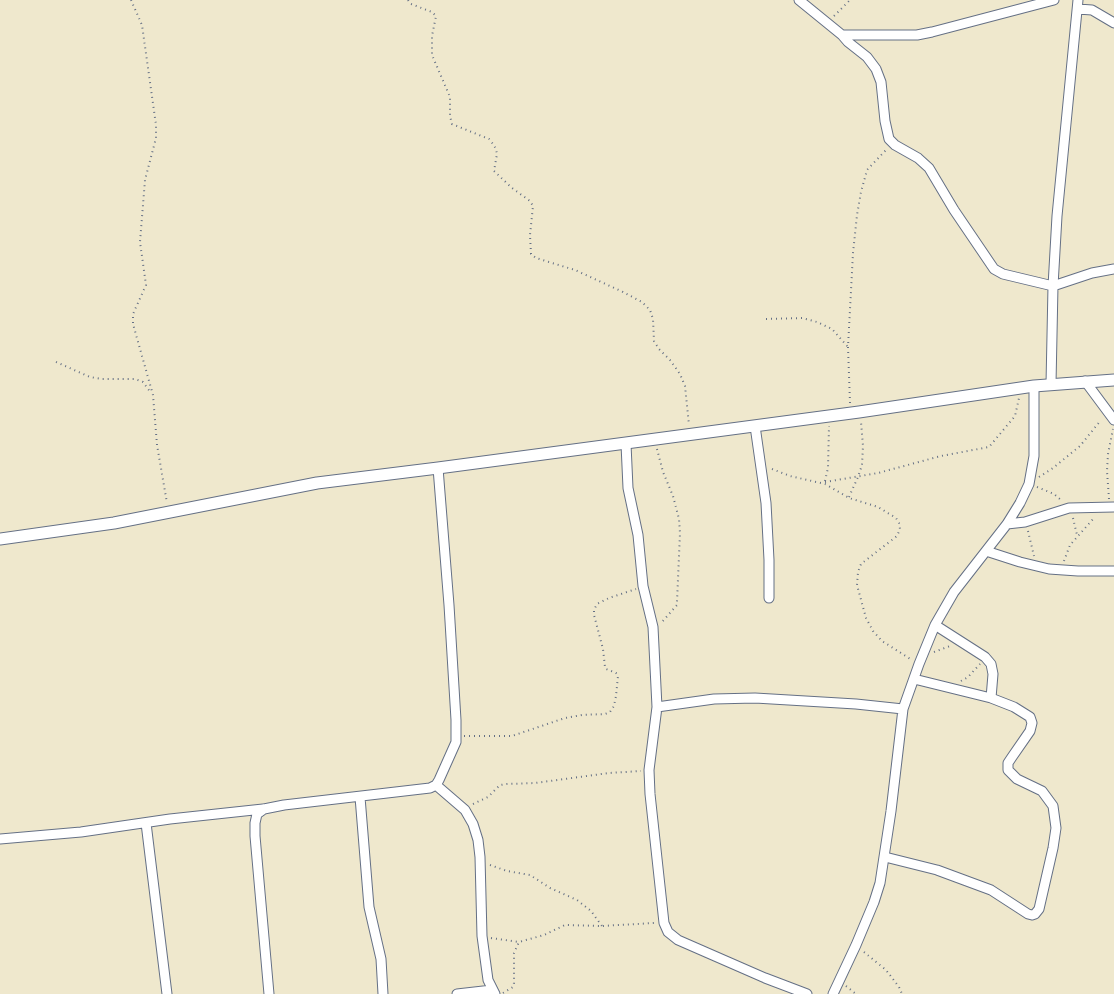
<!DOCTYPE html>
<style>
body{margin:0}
canvas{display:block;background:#efe8cd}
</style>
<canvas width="1114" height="994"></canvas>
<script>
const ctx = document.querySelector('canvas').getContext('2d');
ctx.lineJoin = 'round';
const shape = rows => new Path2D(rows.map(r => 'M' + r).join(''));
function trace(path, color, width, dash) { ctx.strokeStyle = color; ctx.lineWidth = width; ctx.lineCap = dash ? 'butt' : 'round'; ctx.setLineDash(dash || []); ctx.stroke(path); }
const minor = shape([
 [799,0,842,35,917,35,932,32,1054,0],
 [1078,9,1092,10,1114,23],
 [842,35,848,42,867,57,876,69,881,82,885,121,889,139,895,145,918,158,929,168,954,210,994,269,1003,274,1053,286,1092,273,1114,269],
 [1085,381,1114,420],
 [1051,384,1053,286,1057,216,1078,0],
 [755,426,766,503,769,560,769,598],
 [626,444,628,488,638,535,643,586,653,627,657,707,649,770,650,794,664,923,668,932,678,940,765,978,807,994],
 [1007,524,1025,522,1069,508,1114,507],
 [986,551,1020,562,1049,569,1078,571,1114,571],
 [935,625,985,657,991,664,993,674,991,698],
 [657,707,714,699,755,698,856,704,903,709],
 [436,785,465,810,473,824,478,840,480,857,482,936,488,980,495,994],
 [360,797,369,907,381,959,383,994],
 [146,823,167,994],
 [0,839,81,832,170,819,263,809],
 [885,857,937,870,991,890,1028,914,1032,915,1035,914,1039,909,1053,848,1056,828,1053,806,1042,791,1017,779,1008,770,1008,763,1012,757,1030,731,1032,723,1030,717,1014,707,991,698,914,679],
 [269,994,255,836,255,823,257,814,264,809,284,805,430,788,436,785,439,780,456,742,456,720,449,605,438,468],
 [457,994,492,990],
 [833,994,856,945,874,902,880,883,891,811,903,709,919,664,935,625,954,592,1007,524,1020,503,1029,484,1034,456,1034,386]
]);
const tertiary = shape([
 [0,539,114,523,317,483,438,468,859,412,1034,386,1114,380]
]);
trace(minor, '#657085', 11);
trace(tertiary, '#657085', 13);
trace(shape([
 [131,0,142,25,156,125,156,138,145,180,140,242,146,285,133,314,133,324,153,395,157,445,167,503],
 [408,0,411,4,432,12,436,16,432,36,432,55,450,97,450,116,452,124,489,139,493,144,496,149,497,154,494,171,512,188,530,201,533,206,530,235,531,254,536,258,575,270,623,292,642,302,650,310,653,319,654,341,659,349,670,360,680,374,685,386,689,425],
 [834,16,850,0],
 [766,319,802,318,817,322,832,329,848,347],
 [56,362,90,377,102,379,135,379,143,382,151,393],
 [850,403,848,347,853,253,857,215,861,192,867,170,886,150],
 [657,449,663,472,673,496,679,519,680,533,677,602,677,605,662,622],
 [772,469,790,476,825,484,849,498,878,507,896,518,899,523,900,529,897,536,861,564,858,572,857,585,866,618,873,631,882,641,912,660],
 [1039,477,1053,468,1080,446,1101,420],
 [825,481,828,468,829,426],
 [825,482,878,473,941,456,989,447,1015,416,1019,398],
 [1037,487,1054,494,1061,500],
 [849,497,858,477,862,465,863,446,861,422],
 [1109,499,1107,471,1108,454,1113,429],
 [1073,518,1077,535],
 [1028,531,1034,556],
 [1064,561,1070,545,1094,518],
 [934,652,950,646],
 [961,681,968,677,980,664],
 [464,736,512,736,565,718,582,715,605,714,610,712,614,706,616,696,618,676,616,673,606,669,605,667,603,649,594,615,594,610,597,604,609,598,636,589],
 [473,804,488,797,500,785,507,784,535,783,609,773,641,771],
 [490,865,507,871,530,875,550,888,577,900,591,911,602,926],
 [491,938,519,942],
 [864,952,886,970,899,987,902,994],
 [846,986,856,994],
 [503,993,513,987,514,983,514,953,519,942,544,935,565,925,602,926,654,923]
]), '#657085', 2, [1, 4]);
trace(minor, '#fff', 9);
trace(tertiary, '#fff', 11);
</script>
